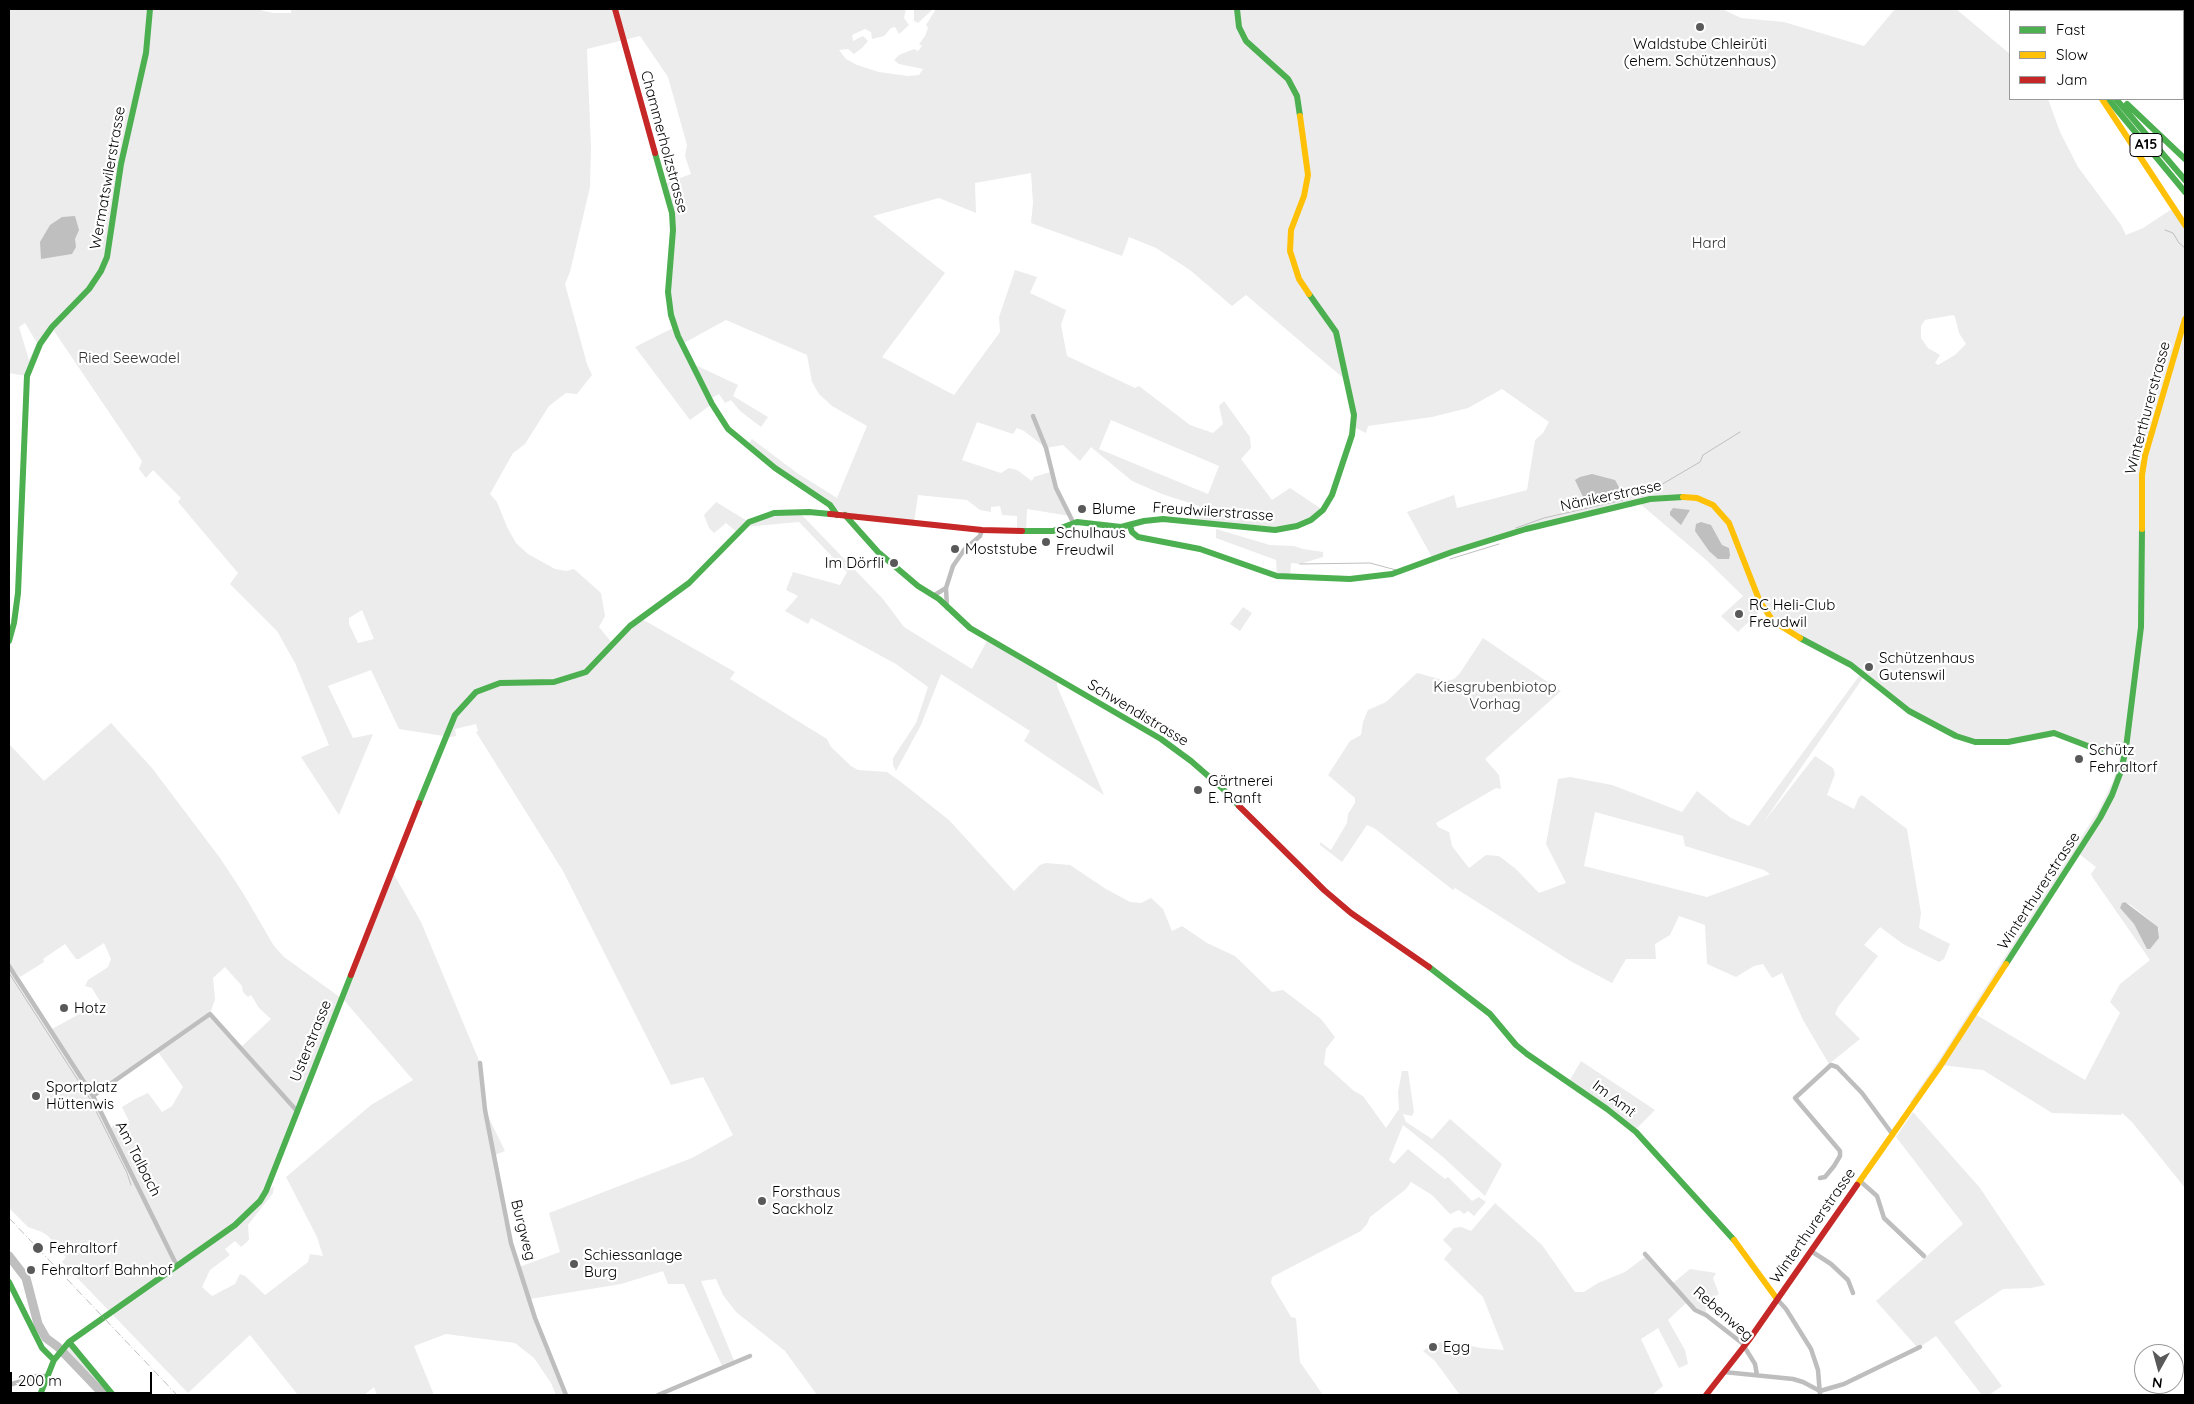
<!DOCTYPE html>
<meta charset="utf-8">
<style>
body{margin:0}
#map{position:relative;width:2194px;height:1404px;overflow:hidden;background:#fff;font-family:Quicksand,sans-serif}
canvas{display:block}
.frame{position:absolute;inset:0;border:10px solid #000;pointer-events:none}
.legend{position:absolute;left:2009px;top:10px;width:175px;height:90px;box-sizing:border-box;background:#fff;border:1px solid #999;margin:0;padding:6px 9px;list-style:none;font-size:15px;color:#000}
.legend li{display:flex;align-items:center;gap:10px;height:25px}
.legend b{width:25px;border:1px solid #999}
.north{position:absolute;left:2134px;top:1344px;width:50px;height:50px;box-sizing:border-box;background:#fff;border:1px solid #999;border-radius:50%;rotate:187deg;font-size:14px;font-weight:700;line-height:20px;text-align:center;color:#000}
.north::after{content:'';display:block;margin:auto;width:18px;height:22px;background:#595959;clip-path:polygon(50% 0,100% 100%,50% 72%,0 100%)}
.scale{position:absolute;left:10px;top:1372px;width:142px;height:22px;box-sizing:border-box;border:2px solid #000;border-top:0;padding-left:6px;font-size:15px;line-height:18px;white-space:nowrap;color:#000;-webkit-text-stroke:4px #fff;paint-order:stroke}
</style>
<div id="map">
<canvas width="2194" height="1404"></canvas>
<div class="frame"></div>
<ul class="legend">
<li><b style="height:6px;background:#4caf50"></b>Fast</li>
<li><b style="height:6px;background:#ffc107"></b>Slow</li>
<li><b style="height:6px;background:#c62828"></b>Jam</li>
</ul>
<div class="north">N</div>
<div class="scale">200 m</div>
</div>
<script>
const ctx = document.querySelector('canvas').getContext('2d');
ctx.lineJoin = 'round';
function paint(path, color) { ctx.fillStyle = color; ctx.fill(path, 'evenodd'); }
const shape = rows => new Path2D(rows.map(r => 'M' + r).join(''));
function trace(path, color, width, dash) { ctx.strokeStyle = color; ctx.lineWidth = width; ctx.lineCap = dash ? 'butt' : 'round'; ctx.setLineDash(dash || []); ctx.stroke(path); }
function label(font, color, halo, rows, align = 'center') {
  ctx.font = font + ' Quicksand,sans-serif'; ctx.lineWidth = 4.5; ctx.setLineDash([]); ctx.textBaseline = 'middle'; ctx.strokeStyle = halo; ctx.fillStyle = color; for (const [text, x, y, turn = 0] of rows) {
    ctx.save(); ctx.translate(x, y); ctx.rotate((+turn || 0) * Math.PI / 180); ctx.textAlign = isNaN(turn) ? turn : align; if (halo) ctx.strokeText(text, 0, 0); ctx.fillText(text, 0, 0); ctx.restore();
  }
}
paint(shape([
 [9,9,256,9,273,13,291,13,291,9,906,9,904,18,909,25,899,34,895,27,891,28,884,36,872,39,871,32,865,29,852,35,853,41,863,36,868,41,862,48,854,54,848,49,839,50,846,59,857,65,879,72,908,76,919,75,923,69,899,64,894,60,899,55,914,49,918,51,922,46,919,44,925,36,928,28,926,25,936,9,1722,9,1741,18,1784,22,1864,46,1895,9,1956,9,2010,54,2010,99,2048,99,2060,132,2078,167,2121,225,2126,235,2143,228,2172,209,2185,228,2185,1188,2132,1122,2122,1113,2121,1115,2052,1113,1983,1070,1941,1065,1913,1107,1910,1102,1939,1060,2100,808,2113,781,2121,752,2103,750,2061,735,2017,741,1975,742,1909,711,1865,675,1763,823,1815,756,1833,768,1835,774,1827,795,1854,809,1859,797,1862,795,1907,829,1921,913,1919,928,1950,944,1944,959,1939,962,1903,944,1880,927,1864,945,1878,956,1838,1007,1835,1014,1860,1039,1829,1064,1803,1020,1782,973,1772,978,1763,964,1754,966,1736,977,1707,964,1705,925,1679,916,1670,935,1655,944,1656,959,1626,959,1612,983,1572,962,1455,888,1453,890,1374,828,1367,825,1342,862,1320,845,1320,842,1331,850,1347,823,1348,814,1355,803,1355,798,1328,775,1350,741,1361,735,1363,722,1368,710,1386,702,1417,673,1447,681,1454,679,1460,673,1483,638,1561,691,1485,759,1499,775,1501,789,1496,788,1436,823,1438,827,1449,832,1452,846,1469,868,1486,855,1499,856,1516,869,1539,893,1566,883,1546,844,1558,779,1570,777,1612,785,1682,812,1697,791,1731,818,1749,826,1862,672,1792,634,1763,608,1738,632,1721,616,1743,596,1705,559,1638,502,1574,517,1433,559,1407,512,1454,495,1457,508,1527,490,1535,440,1543,433,1549,422,1502,389,1468,408,1432,417,1368,426,1366,433,1354,427,1348,382,1246,295,1232,306,1190,270,1156,248,1129,237,1122,256,1031,223,1033,203,1031,173,975,183,976,213,939,198,873,216,945,273,882,357,954,395,1000,332,999,317,1015,270,1037,277,1030,293,1066,310,1061,325,1067,356,1135,388,1139,386,1190,425,1213,433,1223,424,1219,406,1224,401,1250,437,1251,448,1241,459,1272,500,1290,488,1323,510,1318,515,1287,529,1195,522,1199,506,1162,494,1132,481,1091,447,1080,461,1063,445,1046,448,1024,431,1017,428,1013,434,977,422,962,460,1001,473,1009,468,1017,470,1032,481,1034,477,1050,472,1070,516,1027,509,1026,532,1017,532,1017,516,1002,515,1000,506,991,507,991,512,980,510,967,500,918,495,914,523,846,514,834,508,747,446,752,439,797,473,837,498,867,426,832,406,819,394,812,382,807,355,726,320,682,344,691,363,738,385,733,396,768,417,761,427,740,411,731,400,725,403,719,394,710,399,712,404,690,420,635,347,675,327,670,304,673,230,664,184,691,174,685,156,687,145,668,77,640,36,587,49,591,148,590,187,570,272,565,284,587,364,592,375,577,394,566,393,549,406,525,444,513,453,490,494,497,502,507,527,516,543,528,554,555,569,566,571,574,569,601,593,605,616,599,627,612,643,640,618,735,672,730,679,827,739,831,747,851,766,858,770,887,772,901,782,949,820,1014,891,1040,865,1046,863,1070,865,1106,889,1130,902,1141,903,1151,898,1163,909,1172,931,1182,926,1207,943,1235,956,1272,992,1283,990,1321,1019,1335,1037,1326,1049,1324,1064,1354,1091,1363,1096,1386,1128,1399,1109,1398,1092,1402,1071,1408,1071,1414,1112,1412,1116,1403,1114,1406,1122,1432,1139,1450,1119,1502,1164,1485,1196,1443,1157,1403,1125,1389,1160,1394,1164,1408,1149,1445,1179,1448,1177,1472,1201,1479,1197,1486,1202,1474,1216,1468,1211,1464,1214,1459,1210,1450,1214,1432,1195,1411,1182,1406,1189,1370,1217,1367,1224,1361,1231,1272,1277,1271,1283,1291,1317,1296,1318,1300,1362,1323,1395,817,1395,785,1351,736,1312,723,1295,716,1279,701,1281,735,1363,723,1368,684,1284,668,1284,663,1271,621,1284,530,1299,566,1395,556,1395,551,1383,534,1358,515,1343,446,1334,414,1346,434,1395,377,1395,374,1387,364,1395,298,1395,250,1335,188,1393,62,1262,66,1257,48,1236,42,1232,28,1227,9,1208,9,744,44,781,111,723,152,768,220,858,243,893,274,946,284,957,341,998,392,871,421,922,480,1063,485,1110,505,1151,493,1156,508,1229,519,1267,560,1252,549,1213,692,1158,733,1135,703,1077,671,1085,563,871,476,732,478,731,476,724,455,729,456,736,450,737,399,729,371,670,328,686,353,738,373,734,339,815,301,757,329,745,295,663,277,631,230,584,238,573,178,502,181,498,153,470,146,478,139,469,142,461,52,328,27,376,9,373],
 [1953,315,1955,317,1959,333,1966,344,1955,355,1938,365,1935,363,1940,355,1928,348,1921,338,1921,326,1925,320],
 [25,323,37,343,29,360,19,327],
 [1111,420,1219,466,1208,494,1099,449],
 [362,610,374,639,358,643,349,624,349,618],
 [1595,812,1683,836,1685,846,1764,870,1770,874,1707,897,1584,866],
 [2078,853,2096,867,2091,874,2093,878,2150,960,2120,984,2110,1002,2120,1013,2085,1080,1975,1014],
 [2123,902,2131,905,2159,928,2159,938,2149,949,2134,924,2120,908],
 [104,943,111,959,108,967,88,980,85,986,92,988,101,1003,93,1010,89,1009,89,1006,83,1012,50,1030,11,966,20,977,44,962,43,959,65,944,76,959,79,959],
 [225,967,242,986,243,992,248,997,251,995,259,1008,271,1019,240,1048,210,1014,215,999,213,978],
 [342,998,413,1080,371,1105,286,1177,317,1237,323,1256,310,1254,308,1262,265,1295,245,1276,240,1274,235,1284,212,1296,202,1287,210,1270,230,1255,225,1249,235,1241,241,1247,249,1240,248,1225,273,1193,274,1186,267,1191],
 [158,1052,183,1087,172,1106,162,1112,148,1093,135,1099,122,1107,129,1121,118,1127,113,1125,110,1130,93,1096],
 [914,9,933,9,918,23,914,21],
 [716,502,749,522,758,518,798,511,883,599,904,627,972,669,988,639,1057,679,1057,686,1104,795,1024,741,1030,731,941,674,921,725,896,771,893,765,893,758,916,723,928,687,896,664,811,618,808,624,785,611,798,596,786,590,793,572,840,585,847,572,799,522,744,527,738,533,726,523,714,533,709,528,704,515],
 [1216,529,1270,545,1294,546,1303,549,1323,552,1323,557,1300,564,1291,563,1290,578,1277,576,1276,560,1216,538],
 [1243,607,1252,613,1240,631,1230,624],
 [1581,1061,1655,1110,1636,1129,1570,1080],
 [1913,1112,1980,1188,2045,1285,2031,1288,2003,1289,1954,1322,2002,1386,1989,1395,1982,1395,1936,1336,1920,1347,1916,1346,1876,1301,1963,1224,1896,1137],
 [1495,1203,1542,1245,1575,1292,1584,1292,1598,1283,1625,1272,1645,1257,1673,1283,1690,1269,1716,1273,1713,1278,1719,1294,1706,1303,1706,1313,1686,1303,1668,1320,1685,1350,1688,1364,1679,1368,1658,1328,1641,1339,1663,1386,1652,1395,1460,1395,1435,1361,1423,1351,1433,1344,1447,1341,1481,1348,1504,1350,1483,1297,1444,1259,1452,1249,1443,1240,1454,1228,1461,1227,1471,1231],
 [69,1342,113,1395,98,1395,88,1385,90,1381,60,1352]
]), '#ececec');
paint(shape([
 [75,216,79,230,75,239,76,247,72,254,41,259,40,242,50,225,62,217],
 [1592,474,1615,480,1619,487,1619,494,1588,501,1584,499,1575,480,1580,477],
 [1673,508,1690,510,1681,525,1670,515,1670,512],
 [1701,522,1711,525,1722,545,1729,548,1730,555,1729,559,1718,559,1709,551,1695,531,1696,524],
 [2125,902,2158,927,2159,938,2150,949,2147,949,2134,924,2120,908,2122,903]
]), '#bfbfbf');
trace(shape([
 [2165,230,2173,233,2179,243,2185,248],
 [1642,496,1700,462,1703,455,1740,432],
 [1516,528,1544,518,1623,500],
 [1450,559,1499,544],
 [1300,564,1370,563,1396,570],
 [9,973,90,1099,127,1173,131,1185]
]), '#bfbfbf', 1);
trace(shape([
 [9,1256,26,1278,38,1324,46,1338,58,1347,104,1395]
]), '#bfbfbf', 9);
trace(shape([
 [1033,416,1046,448,1056,488,1073,522],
 [933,596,946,588],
 [947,608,946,588,953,566,964,550,980,536,982,530],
 [9,966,93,1096,177,1266],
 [480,1063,485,1110,511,1243,535,1318,566,1395],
 [93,1096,210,1014,297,1111],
 [1820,1178,1825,1177,1834,1166,1840,1156,1840,1151,1795,1098,1831,1065,1837,1067,1862,1093,1893,1135],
 [1860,1181,1877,1196,1884,1218,1924,1256],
 [1811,1251,1831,1264,1848,1280,1853,1293],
 [1645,1254,1695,1310,1706,1315,1742,1343,1755,1364,1757,1375],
 [1777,1299,1786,1309,1811,1349,1818,1370,1820,1395],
 [1724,1372,1793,1379,1803,1382,1820,1391],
 [9,1385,37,1376,47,1376],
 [1820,1391,1844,1384,1920,1347],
 [658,1395,750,1356]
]), '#bebebe', 4.5);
trace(shape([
 [1237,9,1239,27,1246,41,1288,79,1297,96,1300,116],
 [2033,9,2035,11],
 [2042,9,2044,11],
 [2108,99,2185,192],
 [2116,99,2185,180],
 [2127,104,2185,159],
 [655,153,672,213,673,230,668,292,671,315,678,336,712,404,728,429,775,468,830,505,837,515],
 [845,515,878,552,918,586,939,599,970,628,1161,739,1191,761,1222,788,1239,806],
 [1130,526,1132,532,1138,537,1200,549,1277,576,1350,579,1392,574,1452,552,1526,529,1650,499,1683,497],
 [1022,531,1053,531,1077,522,1121,527,1144,521,1163,519,1275,530,1297,526,1311,520,1323,510,1332,495,1352,435,1354,415,1336,332,1309,294],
 [1800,638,1851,665,1909,711,1956,736,1975,742,2008,742,2054,733,2093,748,2125,752],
 [9,641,14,623,18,593,27,376,40,344,52,327,89,289,101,271,107,257,121,164,146,53,150,9],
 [419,803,455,715,476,692,500,683,554,682,586,672,630,626,689,583,749,522,774,513,809,512,830,514],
 [2006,964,2100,818,2112,795,2121,771,2126,748,2141,627,2142,529],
 [1429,967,1490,1014,1516,1045,1527,1054,1607,1109,1636,1132,1734,1240],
 [9,1282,42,1348,54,1360],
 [69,1342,113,1395],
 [40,1395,54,1360,69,1342,235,1225,260,1201,266,1191,351,975]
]), '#4caf50', 6);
trace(shape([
 [2102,99,2185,225],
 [1300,116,1308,175,1304,196,1291,230,1290,251,1299,279,1309,294],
 [1683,497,1697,498,1713,505,1729,523,1760,602,1773,621,1800,638],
 [2142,529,2142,475,2145,456,2185,319],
 [1857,1185,1941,1065,2006,964],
 [1734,1240,1777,1299]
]), '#ffc107', 6);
trace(shape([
 [615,9,655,153],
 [830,514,982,530,1022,531],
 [1239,806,1324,890,1351,913,1429,967],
 [351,975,419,803],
 [1706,1395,1749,1340,1857,1185]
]), '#c62828', 6);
trace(shape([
 [9,1218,177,1395]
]), '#bebebe', 1, [8, 2.5, 1, 2.5]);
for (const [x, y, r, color] of [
 [1700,27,5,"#595959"],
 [1082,509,5,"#595959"],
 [1046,542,5,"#595959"],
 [955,549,5,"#595959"],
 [894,563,5,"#595959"],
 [1739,614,5,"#595959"],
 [1869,667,5,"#595959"],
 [2079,759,5,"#595959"],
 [1198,790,5,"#595959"],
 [64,1008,5,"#595959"],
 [36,1096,5,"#595959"],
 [762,1201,5,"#595959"],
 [38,1248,6,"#595959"],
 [574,1264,5,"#595959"],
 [31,1270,5,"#595959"],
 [1433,1347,5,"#595959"]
]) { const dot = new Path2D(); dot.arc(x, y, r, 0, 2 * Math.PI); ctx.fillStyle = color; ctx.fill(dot); trace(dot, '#fff', 2); }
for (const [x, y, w] of [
 [2146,145,32]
]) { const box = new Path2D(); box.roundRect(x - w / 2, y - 11.5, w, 23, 4); ctx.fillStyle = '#fff'; ctx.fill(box); trace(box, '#000', 1); }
label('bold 14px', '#000', null, [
 ["A15",2146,145]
]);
label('15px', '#000', '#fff', [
 ["Waldstube Chleirüti",1700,44,"center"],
 ["(ehem. Schützenhaus)",1700,61,"center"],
 ["Blume",1092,509],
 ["Schulhaus",1056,533],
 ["Freudwil",1056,550],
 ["Moststube",965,549],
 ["Im Dörfli",884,563,"right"],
 ["RC Heli-Club",1749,605],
 ["Freudwil",1749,622],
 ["Schützenhaus",1879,658],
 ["Gutenswil",1879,675],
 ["Schütz",2089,750],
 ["Fehraltorf",2089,767],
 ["Gärtnerei",1208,781],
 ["E. Ranft",1208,798],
 ["Hotz",74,1008],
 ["Sportplatz",46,1087],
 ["Hüttenwis",46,1104],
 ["Forsthaus",772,1192],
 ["Sackholz",772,1209],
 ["Fehraltorf",49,1248],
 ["Schiessanlage",584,1255],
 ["Burg",584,1272],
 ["Fehraltorf Bahnhof",41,1270],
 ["Egg",1443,1347]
], 'left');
label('15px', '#000', '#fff', [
 ["Chammerholzstrasse",664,142,75],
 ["Wermatswilerstrasse",108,178,-80],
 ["Winterthurerstrasse",2148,408,-75],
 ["Nänikerstrasse",1611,496,-12],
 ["Freudwilerstrasse",1213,512,4],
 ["Schwendistrasse",1138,713,31],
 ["Winterthurerstrasse",2039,891,-57],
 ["Usterstrasse",311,1041,-68],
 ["Im Amt",1614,1099,37],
 ["Am Talbach",138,1159,63],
 ["Winterthurerstrasse",1813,1226,-55],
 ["Burgweg",523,1230,76],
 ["Rebenweg",1723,1314,41]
]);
label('15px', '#333', '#fff', [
 ["Hard",1709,243],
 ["Ried Seewadel",129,358],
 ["Kiesgrubenbiotop",1495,687],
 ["Vorhag",1495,704]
]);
</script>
